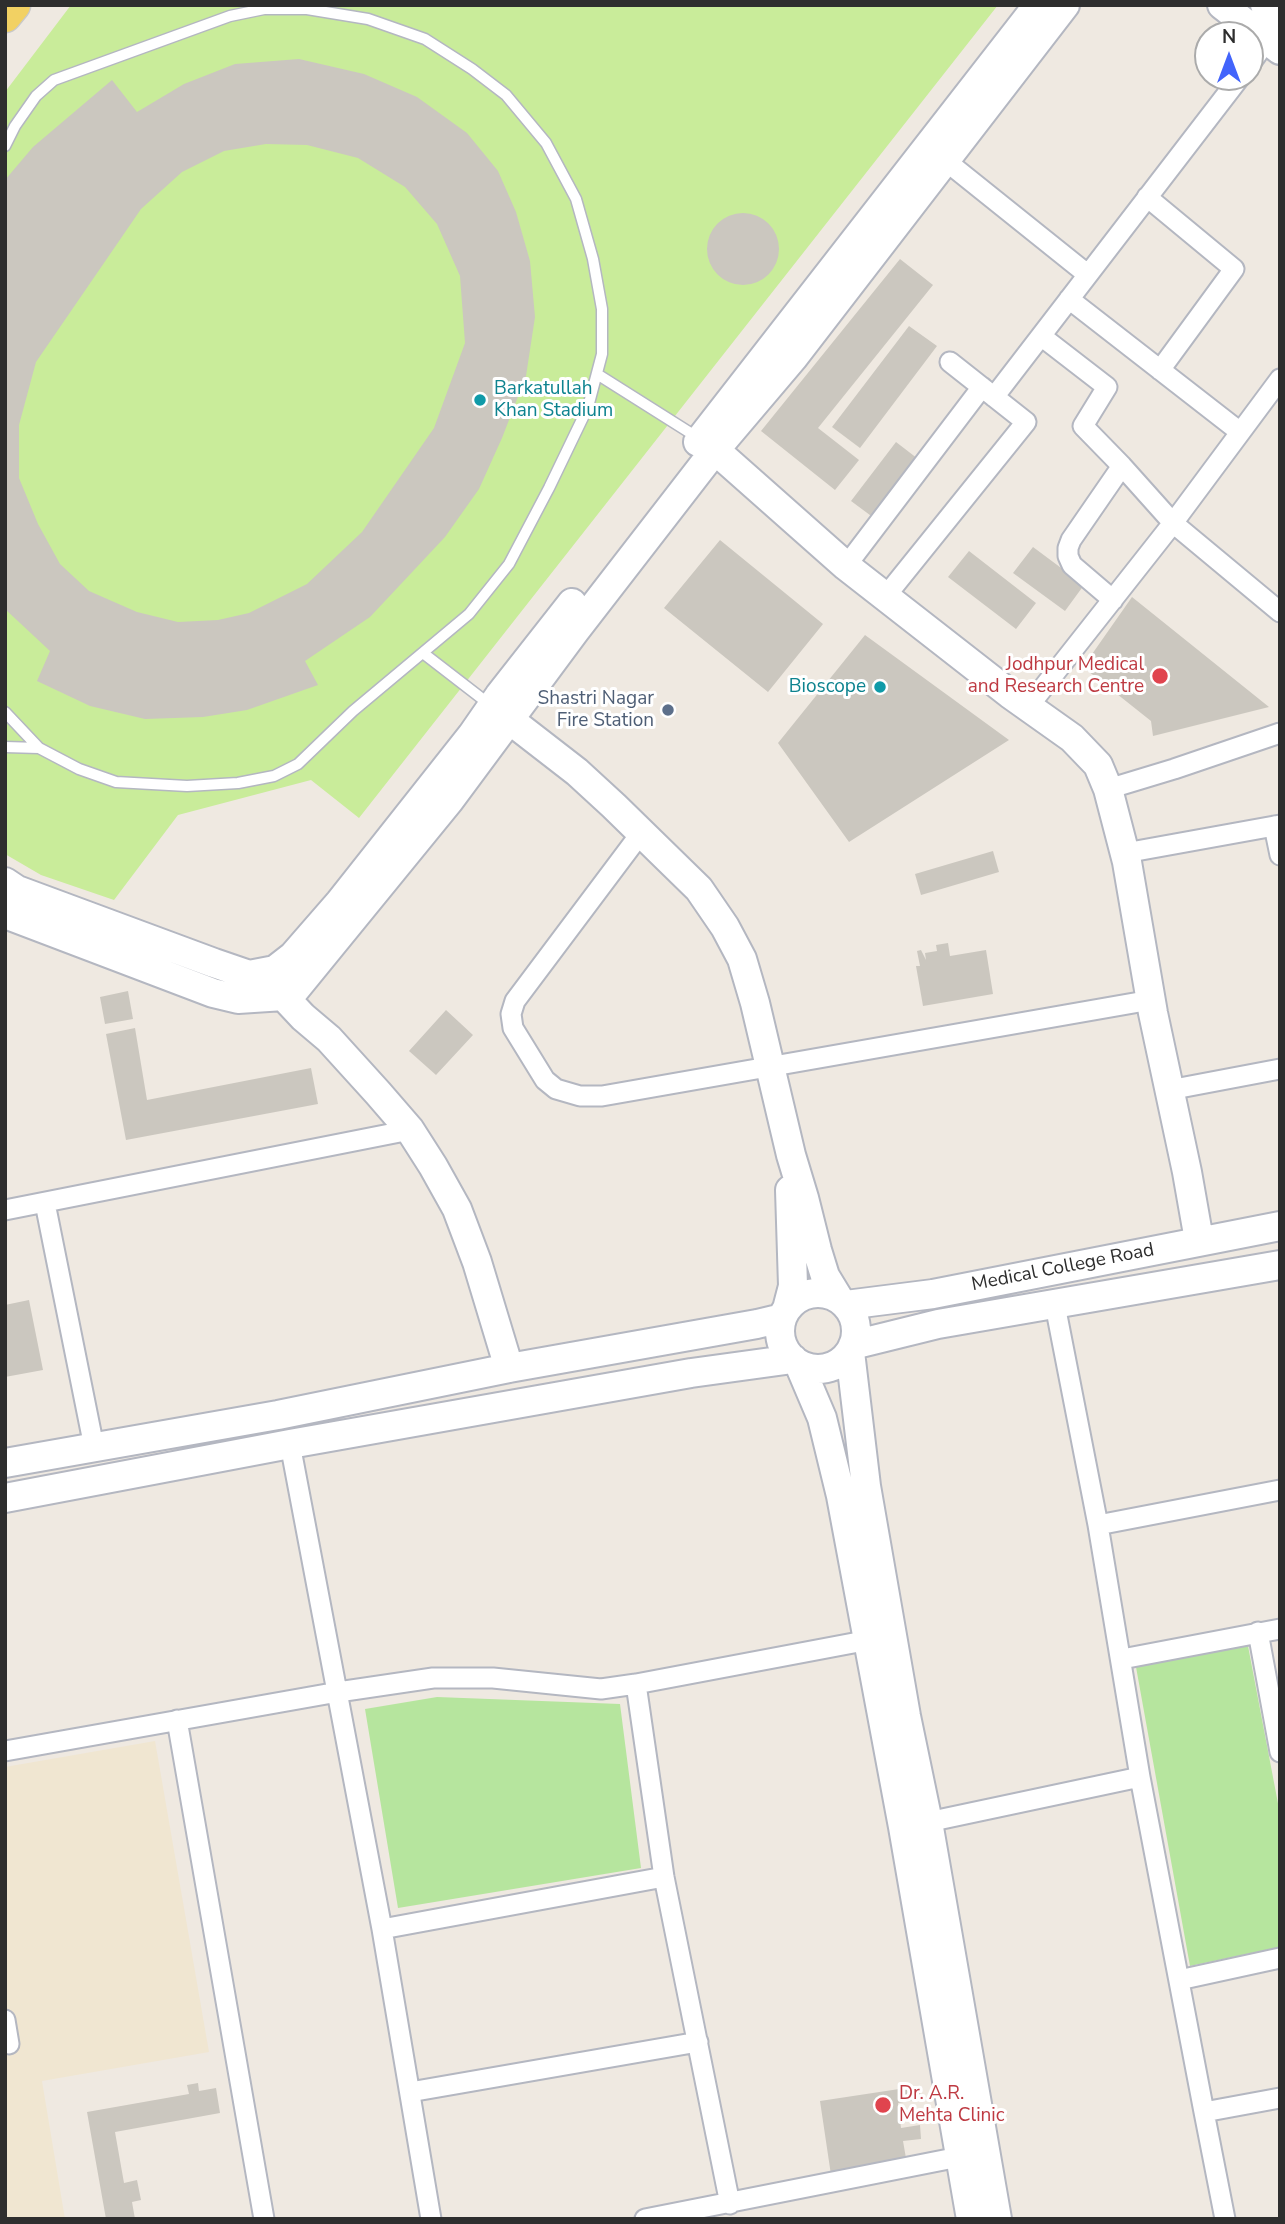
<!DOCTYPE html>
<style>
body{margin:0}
#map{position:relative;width:1285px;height:2224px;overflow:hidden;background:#efe9e1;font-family:"Nunito Sans",sans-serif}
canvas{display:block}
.frame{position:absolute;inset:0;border:7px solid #2e2e2e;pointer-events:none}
.north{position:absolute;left:1194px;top:21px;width:70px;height:70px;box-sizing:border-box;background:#fff;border:2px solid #ababab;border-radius:50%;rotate:0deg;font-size:19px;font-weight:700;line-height:28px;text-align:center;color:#2e2e2e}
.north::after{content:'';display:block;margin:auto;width:24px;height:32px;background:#4264fb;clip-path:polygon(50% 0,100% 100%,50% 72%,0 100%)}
</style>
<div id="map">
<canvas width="1285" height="2224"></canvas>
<div class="frame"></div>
<div class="north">N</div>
</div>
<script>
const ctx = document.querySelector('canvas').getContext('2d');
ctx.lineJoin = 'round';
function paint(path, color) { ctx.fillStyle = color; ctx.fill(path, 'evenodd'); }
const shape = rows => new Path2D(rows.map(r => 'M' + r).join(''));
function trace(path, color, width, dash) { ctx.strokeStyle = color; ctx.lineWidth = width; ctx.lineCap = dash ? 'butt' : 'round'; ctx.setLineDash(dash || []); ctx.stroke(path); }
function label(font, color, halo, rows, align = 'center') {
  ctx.font = font + ' "Nunito Sans",sans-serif'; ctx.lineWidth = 6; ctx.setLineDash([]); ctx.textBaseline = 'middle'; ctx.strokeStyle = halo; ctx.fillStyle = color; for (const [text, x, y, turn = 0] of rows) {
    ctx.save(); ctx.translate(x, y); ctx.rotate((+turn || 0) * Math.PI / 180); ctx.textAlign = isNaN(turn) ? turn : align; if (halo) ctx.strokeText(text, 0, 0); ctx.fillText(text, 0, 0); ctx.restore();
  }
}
paint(shape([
 [155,1741,209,2052,42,2081,65,2219,5,2219,5,1767]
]), '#f0e6d1');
paint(shape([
 [1248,1646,1280,1814,1280,1947,1190,1966,1136,1667],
 [437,1697,620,1704,641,1868,398,1908,365,1709]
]), '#b6e59e');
paint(shape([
 [71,5,998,5,359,818,311,780,178,815,114,900,41,875,5,854,5,92]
]), '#c9ec9a');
paint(shape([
 [299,59,364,74,417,97,467,133,498,171,516,212,530,261,535,317,526,376,502,438,479,489,445,537,370,617,305,661,318,685,247,710,203,717,145,719,90,706,37,681,50,651,5,609,5,180,33,147,112,80,137,112,184,84,235,64],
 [266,144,307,145,358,158,405,187,437,224,460,276,465,343,434,428,362,532,307,584,249,613,218,620,178,622,137,612,89,591,60,564,38,524,19,478,19,425,36,362,141,209,182,172,224,151],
 '707 249a36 36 0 1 1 72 0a36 36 0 1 1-72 0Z',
 [900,259,933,285,818,428,859,460,835,490,761,431],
 [909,326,937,346,860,448,832,427],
 [896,442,922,462,878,521,851,501],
 [720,540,823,624,768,692,664,608],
 [1033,547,1084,585,1065,611,1013,573],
 [969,551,1036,603,1016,629,948,577],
 [1132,597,1269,707,1153,736,1151,721,1083,667],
 [865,635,1009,740,849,842,778,743],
 [993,851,999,872,921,895,915,874],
 [948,943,950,956,986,950,993,994,923,1006,916,966,920,966,917,951,921,950,926,960,925,953,937,951,936,945],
 [128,991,133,1019,105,1024,100,997],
 [446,1010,473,1035,436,1075,409,1051],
 [135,1028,147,1100,311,1068,318,1104,126,1140,106,1034],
 [29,1300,43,1370,5,1377,5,1305],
 [198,2083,199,2091,216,2088,220,2113,115,2132,124,2183,137,2180,141,2200,132,2202,135,2219,106,2219,87,2112,189,2094,187,2085],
 [919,2086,921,2099,898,2103,901,2128,920,2125,921,2139,903,2141,907,2164,831,2175,820,2101]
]), '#cbc7bf');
const lane = shape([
 [5,146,15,126,36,96,54,80,230,16,264,9,307,9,368,19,425,39,472,69,506,95,546,143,576,199,593,259,602,309,602,354,588,407,549,488,509,564,469,614,353,711,298,764,274,776,238,783,187,786,116,782,79,769,39,748,5,712],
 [597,374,700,439],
 [423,653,489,704],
 [5,747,39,748]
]);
const street = shape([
 [1250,64,1267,40],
 [946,161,1087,274],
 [1147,197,1234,269,1160,370],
 [1069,299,1240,432],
 [1041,336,1107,387,1083,426,1122,466],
 [994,397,1240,77],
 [846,566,982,387],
 [885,597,1026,422,950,362],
 [1113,600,1072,565,1068,556,1068,548,1071,540,1122,466,1173,523,1280,612],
 [1028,707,1173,523,1280,379],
 [1108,789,1174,769,1280,733],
 [1274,826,1280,855],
 [641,833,515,1001,511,1014,513,1028,545,1080,556,1089,580,1096,602,1096,1151,1000],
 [1125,853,1280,825],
 [1169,1090,1280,1069],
 [45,1203,94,1447],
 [5,1210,410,1130],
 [1055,1305,1098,1525,1140,1777,1204,2112],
 [290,1444,382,1929,431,2219],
 [1098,1525,1280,1490],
 [1258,1632,1280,1752],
 [1122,1659,1280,1629],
 [636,1684,664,1877,730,2204],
 [177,1720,264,2219],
 [5,1751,338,1692,433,1678,493,1678,601,1689,636,1684,880,1638],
 [928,1822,1140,1777],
 [382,1929,664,1877],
 [1179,1980,1280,1958],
 [5,2020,9,2044],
 [410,2092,698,2042],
 [645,2219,959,2157],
 [1225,2219,1204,2112,1280,2098]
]);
const secondary = shape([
 [1222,5,1280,50],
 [1265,5,1280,17],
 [700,439,715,450,846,566,1010,694,1072,738,1098,765,1108,789,1127,862,1153,1013,1187,1172,1199,1240],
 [698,442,1038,5],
 [497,710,577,772,614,806,699,889,725,927,742,959,755,1003,791,1155,804,1198,817,1250,825,1276,839,1299],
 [5,882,17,890,214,963,249,975,275,970,293,956,340,902,472,735,499,696,572,603],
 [5,914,213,993,238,999,284,996,294,991,449,801,575,631,715,450,793,358,1065,5],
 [273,985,303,1017,329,1039,378,1093,410,1130,433,1166,457,1209,477,1262,509,1368],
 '780 1331a38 38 0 1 1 76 0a38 38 0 1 1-76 0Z',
 [846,1305,933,1294,1280,1226],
 [787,1309,793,1286,790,1190],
 [853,1345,938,1324,1280,1265],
 [850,1352,866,1486,906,1716,928,1822,997,2219],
 [799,1364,822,1418,841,1496,903,1827,971,2219],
 [5,1463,278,1415,509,1368,757,1324,782,1318],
 [5,1498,290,1444,691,1373,793,1359]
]);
const primary = shape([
 [5,16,14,5]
]);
trace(lane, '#b4b7c1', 13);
trace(street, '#b4b7c1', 23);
trace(secondary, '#b4b7c1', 32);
trace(primary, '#c9c9c9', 35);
trace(lane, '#fff', 10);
trace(street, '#fff', 19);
trace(secondary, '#fff', 28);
trace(primary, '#f2d163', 32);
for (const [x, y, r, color] of [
 [480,400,7,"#0f9aa8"],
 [1160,676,9,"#e0444e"],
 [880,687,7,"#0f9aa8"],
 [668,710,7,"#5c6f8a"],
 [883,2105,9,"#e0444e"]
]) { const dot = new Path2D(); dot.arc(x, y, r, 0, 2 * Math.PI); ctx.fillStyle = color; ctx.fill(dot); trace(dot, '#fff', 2.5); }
label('19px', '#0d838f', '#fff', [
 ["Barkatullah",494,389],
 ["Khan Stadium",494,411],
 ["Bioscope",866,687,"right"]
], 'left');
label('19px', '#be3a42', '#fff', [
 ["Jodhpur Medical",1144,665],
 ["and Research Centre",1144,687],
 ["Dr. A.R.",899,2094,"left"],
 ["Mehta Clinic",899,2116,"left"]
], 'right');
label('19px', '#4e5e75', '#fff', [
 ["Shastri Nagar",654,699],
 ["Fire Station",654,721]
], 'right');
label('19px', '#2e2e2e', '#fff', [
 ["Medical College Road",1063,1268,-11]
]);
</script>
